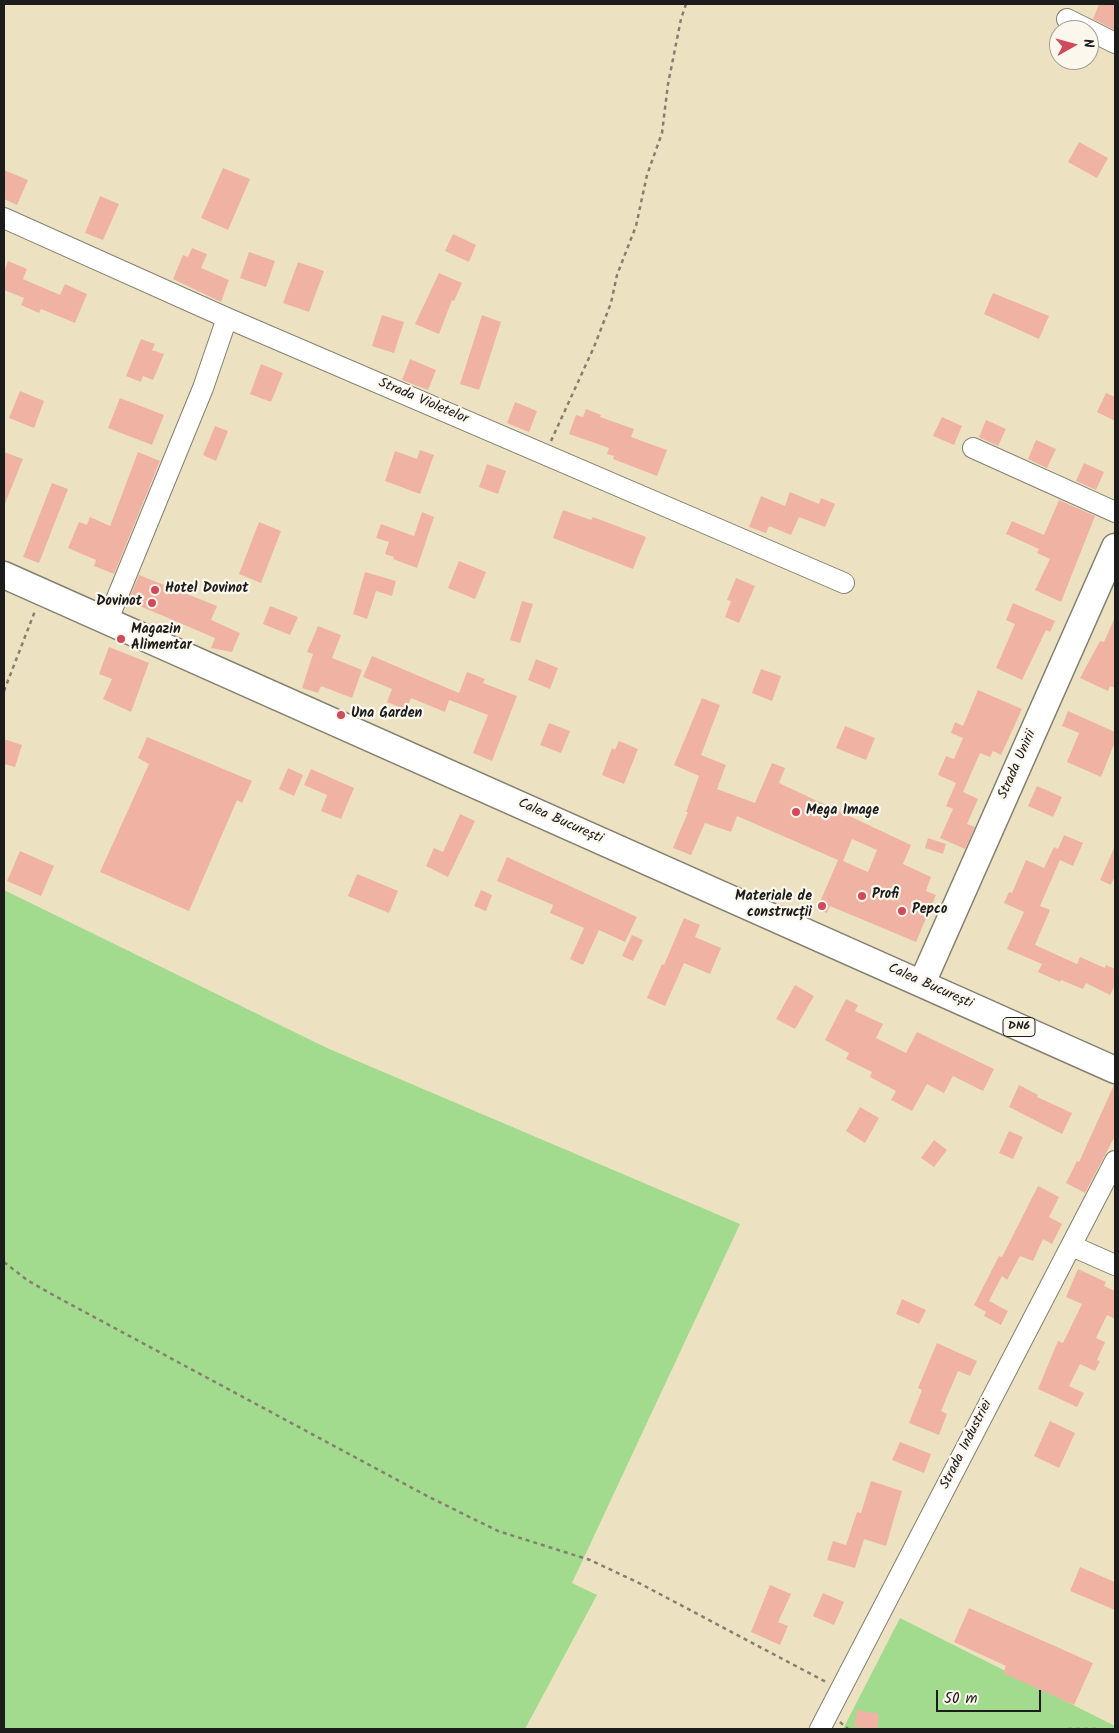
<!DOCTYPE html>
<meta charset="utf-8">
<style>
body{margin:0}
#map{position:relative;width:1119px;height:1733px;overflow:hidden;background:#ece2c2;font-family:Kalam,sans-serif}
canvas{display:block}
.frame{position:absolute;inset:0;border:5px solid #1c1c1c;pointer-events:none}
.north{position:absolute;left:1049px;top:20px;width:50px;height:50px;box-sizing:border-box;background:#fbf7ec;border:1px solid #a29f99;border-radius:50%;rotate:83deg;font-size:14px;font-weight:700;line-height:20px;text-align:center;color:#1c1c1c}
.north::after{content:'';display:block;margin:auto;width:18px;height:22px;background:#d1495b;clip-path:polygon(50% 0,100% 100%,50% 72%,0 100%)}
.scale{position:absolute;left:936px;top:1690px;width:105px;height:22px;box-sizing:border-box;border:2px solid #1c1c1c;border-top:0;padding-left:6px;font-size:15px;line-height:18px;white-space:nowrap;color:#1c1c1c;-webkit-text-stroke:4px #fbf7ec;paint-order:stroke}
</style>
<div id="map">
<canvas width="1119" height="1733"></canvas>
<div class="frame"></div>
<div class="north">N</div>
<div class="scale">50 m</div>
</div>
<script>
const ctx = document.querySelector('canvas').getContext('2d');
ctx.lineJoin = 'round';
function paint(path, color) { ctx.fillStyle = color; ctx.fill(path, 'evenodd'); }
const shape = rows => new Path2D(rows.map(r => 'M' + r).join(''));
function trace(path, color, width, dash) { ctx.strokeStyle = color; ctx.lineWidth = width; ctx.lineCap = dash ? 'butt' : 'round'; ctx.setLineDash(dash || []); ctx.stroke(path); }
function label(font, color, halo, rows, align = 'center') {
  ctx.font = font + ' Kalam,sans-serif'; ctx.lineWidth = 4.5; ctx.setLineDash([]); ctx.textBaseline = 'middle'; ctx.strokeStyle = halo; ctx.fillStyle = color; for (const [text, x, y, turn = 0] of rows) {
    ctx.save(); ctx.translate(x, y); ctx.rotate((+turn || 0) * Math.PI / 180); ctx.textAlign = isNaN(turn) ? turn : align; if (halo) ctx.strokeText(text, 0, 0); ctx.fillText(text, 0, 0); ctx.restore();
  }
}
paint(shape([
 [4,890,327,1048,740,1224,572,1583,597,1595,525,1729,4,1729],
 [900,1618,1115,1726,1115,1729,843,1729]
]), '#a2db8e');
paint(shape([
 [1099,4,1115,4,1115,30,1093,19],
 [1079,142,1108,158,1097,178,1068,162],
 [223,168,250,179,228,230,201,218],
 [4,170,28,180,17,205,4,199],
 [100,196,119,204,103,240,85,233],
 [453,234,476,245,469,262,445,251],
 [192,248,207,254,201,268,229,280,221,302,173,279,183,255,188,257],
 [249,252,275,261,266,287,240,278],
 [8,261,27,269,23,279,60,295,65,284,87,294,75,323,41,309,39,313,21,305,24,298,4,290,4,273],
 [298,262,324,271,309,312,283,303],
 [439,273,462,283,454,301,452,300,439,334,415,324],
 [993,293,1049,316,1039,339,984,314],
 [382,315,404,322,394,353,372,346],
 [482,315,501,322,479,390,460,384],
 [141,339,155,344,152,350,164,354,153,380,143,376,141,382,126,376],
 [410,359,436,370,428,390,402,380],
 [261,364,283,373,271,402,250,394],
 [20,391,44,401,34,428,9,418],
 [1106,393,1115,397,1115,421,1097,412],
 [120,398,164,415,152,445,108,428],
 [515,402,537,411,529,432,507,423],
 [586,409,601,415,600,417,634,429,631,437,667,450,657,476,613,459,614,456,607,454,609,448,569,434,576,415,583,417],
 [942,417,962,426,954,445,933,436],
 [986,420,1006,429,998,446,979,437],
 [215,426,228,431,216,461,203,455],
 [1036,440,1056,449,1047,468,1028,459],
 [420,450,434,455,420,494,385,481,395,451,417,459],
 [4,452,23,459,4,506],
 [138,452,160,461,114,574,94,566,96,560,68,548,79,522,87,525,90,517,110,526],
 [1084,463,1104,472,1096,490,1076,481],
 [487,464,506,471,498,494,479,487],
 [52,483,68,489,39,563,23,557],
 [790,492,819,504,821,498,835,504,825,527,799,517,791,535,769,526,766,533,749,527,761,496,785,506],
 [1059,500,1095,516,1061,602,1035,590,1050,559,1037,553,1039,549,1006,534,1012,521,1044,535],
 [563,510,591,520,593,517,646,537,633,569,553,538],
 [422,512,434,517,417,568,393,559,394,557,385,554,389,542,376,538,381,524,414,536],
 [259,522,281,531,261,583,239,574],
 [459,561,486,572,475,599,448,588],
 [365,572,396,581,392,596,376,591,367,619,353,614],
 [139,575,217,606,211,620,240,633,232,652,211,648,215,638,128,601],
 [736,578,755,586,739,623,725,617,731,601,727,600],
 [522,601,533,604,520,643,510,640],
 [1013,603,1055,621,1050,632,1046,630,1022,680,996,668,1015,624,1006,620],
 [270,606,298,617,290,635,263,624],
 [1115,617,1115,688,1110,686,1108,691,1080,678,1100,641,1104,642],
 [318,626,341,635,332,658,362,670,352,698,321,686,318,693,302,688,313,654,307,652],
 [109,647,149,663,131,712,103,699,112,679,99,674],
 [372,656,459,693,467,672,485,679,483,683,517,696,492,761,473,753,488,715,449,700,445,712,411,698,406,710,387,702,392,689,363,677],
 [536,659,558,668,550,689,528,680],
 [761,669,781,676,772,701,752,693],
 [978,690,1022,709,1001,755,993,751,990,757,980,753,963,792,978,799,967,824,975,827,965,849,940,838,953,809,946,806,956,783,938,775,946,756,954,759,963,738,951,733,955,722,963,726],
 [702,698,720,705,701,755,726,765,717,789,755,803,772,763,785,768,779,783,911,845,903,864,931,877,926,891,936,895,916,942,830,906,827,913,817,909,838,860,737,816,731,832,705,823,691,855,673,848,688,812,686,812,699,776,674,765],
 [852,839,877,850,868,872,843,861],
 [1068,711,1115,732,1115,742,1101,777,1067,762,1079,733,1062,726],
 [549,723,570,731,561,753,540,745],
 [845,726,875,738,866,760,836,748],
 [147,737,252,781,242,803,237,800,189,911,100,872,149,764,138,758],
 [4,739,22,745,15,767,4,764],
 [619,741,638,749,624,784,602,775,612,748,615,750],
 [288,768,303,775,294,796,279,789],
 [311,769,354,788,341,819,321,811,327,795,304,785],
 [1037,786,1062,797,1053,817,1028,806],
 [460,814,475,821,448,877,426,866,434,848,443,852],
 [1064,835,1083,843,1073,866,1060,860,1040,906,1050,910,1035,945,1077,964,1080,957,1105,968,1106,965,1115,969,1115,985,1110,995,1086,983,1083,989,1061,980,1060,982,1038,972,1042,964,1007,949,1024,912,1004,903,1009,892,1012,893,1026,860,1044,868,1054,847,1058,849],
 [928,838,946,844,943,854,925,848],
 [1115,846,1115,875,1111,885,1100,880],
 [20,851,54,866,41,896,7,881],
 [507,857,637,917,625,942,599,930,583,965,570,959,584,928,550,913,553,905,497,881],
 [357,874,398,891,389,913,348,896],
 [481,890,492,895,486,911,474,906],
 [684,918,700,925,695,937,721,948,710,974,684,963,665,1006,647,998,662,964,664,965],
 [632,935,643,940,633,961,622,956],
 [795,985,814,996,795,1029,776,1019],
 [846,999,858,1005,855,1011,883,1024,876,1038,906,1053,917,1032,994,1069,983,1091,953,1076,944,1093,927,1084,912,1111,891,1100,896,1091,870,1077,872,1072,846,1059,849,1053,825,1040],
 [1019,1085,1038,1095,1037,1097,1072,1113,1062,1134,1009,1107],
 [1114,1085,1115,1136,1085,1193,1066,1183,1077,1161,1079,1162],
 [860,1107,879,1118,865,1143,846,1131],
 [1009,1131,1023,1137,1013,1159,999,1153],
 [934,1140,947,1150,934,1167,921,1158],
 [1038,1186,1059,1197,1049,1217,1062,1224,1052,1244,1043,1239,1033,1261,1020,1256,1007,1280,1002,1276,989,1301,1008,1311,1001,1325,984,1316,986,1312,974,1305,999,1256,1002,1257],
 [1078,1269,1106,1282,1104,1286,1115,1291,1115,1319,1107,1315,1096,1338,1105,1342,1097,1360,1100,1361,1095,1371,1080,1364,1069,1386,1084,1393,1077,1407,1038,1389,1058,1341,1063,1343,1082,1304,1066,1297],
 [902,1299,926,1310,919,1324,896,1314],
 [937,1343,977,1361,970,1376,958,1371,941,1411,947,1414,939,1435,909,1423,922,1390,918,1388],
 [1050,1421,1075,1433,1059,1468,1034,1456],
 [900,1442,931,1454,924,1473,892,1460],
 [871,1481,902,1491,886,1546,864,1539,855,1568,827,1560,833,1541,846,1545,857,1512,861,1513],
 [1080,1567,1115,1582,1115,1610,1070,1591],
 [770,1585,791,1594,778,1622,788,1626,780,1645,751,1632],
 [823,1593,844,1602,834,1625,813,1616],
 [969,1608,1093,1663,1074,1705,1003,1673,1006,1666,954,1642],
 [857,1710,879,1714,877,1729,854,1727]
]), '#f0b3a3');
const minor = shape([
 [1067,19,1115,43],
 [4,218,227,318,844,583],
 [973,448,1115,512],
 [107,622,203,388,227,318],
 [1072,1246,1115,1265],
 [820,1729,1115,1161]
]);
const major = shape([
 [4,575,1115,1070],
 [922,983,1115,547]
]);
trace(minor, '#847f6f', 22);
trace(major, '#847f6f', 29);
trace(shape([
 [551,441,594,347,611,303,617,275,636,226,647,175,662,133,668,84,681,19,686,4],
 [4,691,35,611],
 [4,1262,27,1280,55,1296,429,1497,498,1531,590,1560,639,1583,826,1682],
 [840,1722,848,1729],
 [1068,1729,1099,1729]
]), '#847f6f', 2.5, [4, 4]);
trace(minor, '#fff', 20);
trace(major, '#fff', 26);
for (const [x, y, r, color] of [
 [155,590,5,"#d1495b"],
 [152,603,5,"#d1495b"],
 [121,639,5,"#d1495b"],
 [341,715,5,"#d1495b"],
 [796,812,5,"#d1495b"],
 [862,896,5,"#d1495b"],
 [822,906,5,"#d1495b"],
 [902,911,5,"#d1495b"]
]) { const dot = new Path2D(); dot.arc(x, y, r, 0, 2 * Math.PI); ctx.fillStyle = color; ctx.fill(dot); trace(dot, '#fbf7ec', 2); }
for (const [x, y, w] of [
 [1019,1027,32]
]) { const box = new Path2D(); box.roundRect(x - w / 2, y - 9.5, w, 19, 4); ctx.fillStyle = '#fbf7ec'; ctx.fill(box); trace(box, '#1c1c1c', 1); }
label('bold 12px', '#1c1c1c', null, [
 ["DN6",1019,1027]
]);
label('14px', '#1c1c1c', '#fbf7ec', [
 ["Strada Violetelor",423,402,23],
 ["Strada Unirii",1018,765,-66],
 ["Calea București",560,822,24],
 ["Calea București",930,987,24],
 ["Strada Industriei",967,1445,-63]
]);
label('bold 14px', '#1c1c1c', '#fbf7ec', [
 ["Hotel Dovinot",165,590],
 ["Dovinot",142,603,"right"],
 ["Magazin",131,631],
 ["Alimentar",131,647],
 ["Una Garden",351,715],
 ["Mega Image",806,812],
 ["Profi",872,896],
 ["Materiale de",812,898,"right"],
 ["construcții",812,914,"right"],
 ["Pepco",912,911]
], 'left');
</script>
